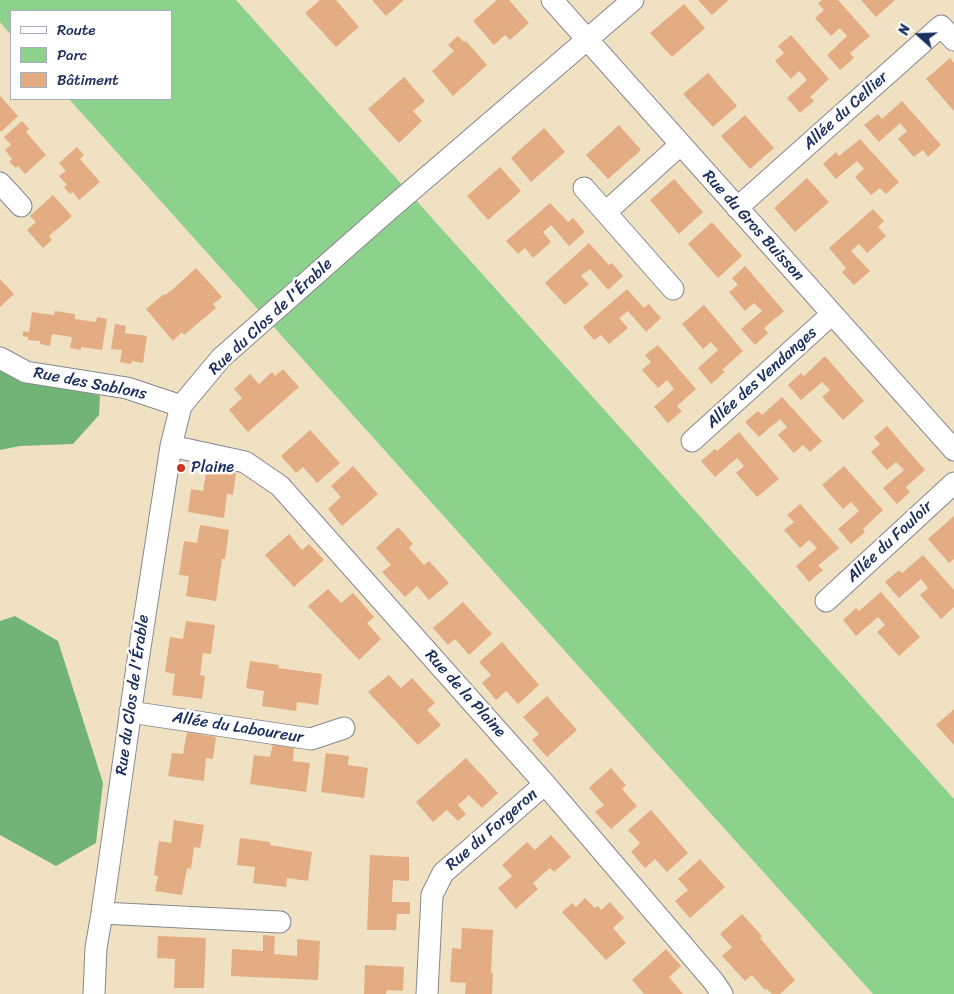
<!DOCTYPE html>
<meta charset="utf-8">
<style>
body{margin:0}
#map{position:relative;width:954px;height:994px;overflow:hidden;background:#f0e1c2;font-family:Sriracha,sans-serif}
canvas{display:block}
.legend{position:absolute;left:10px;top:10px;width:162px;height:90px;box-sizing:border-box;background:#fff;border:1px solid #a4acbf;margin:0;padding:6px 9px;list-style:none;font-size:15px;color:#1b2f5e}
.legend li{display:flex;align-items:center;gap:10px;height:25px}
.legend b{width:25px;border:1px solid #a4acbf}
.north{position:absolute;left:894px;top:10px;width:50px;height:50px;-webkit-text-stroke:4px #fff;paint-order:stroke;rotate:290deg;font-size:14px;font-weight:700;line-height:20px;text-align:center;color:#1b2f5e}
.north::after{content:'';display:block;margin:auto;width:18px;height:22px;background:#1b2f5e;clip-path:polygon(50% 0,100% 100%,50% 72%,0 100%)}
</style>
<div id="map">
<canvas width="954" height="994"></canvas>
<ul class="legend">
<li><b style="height:6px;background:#fff"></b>Route</li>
<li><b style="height:14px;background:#8dd28c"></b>Parc</li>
<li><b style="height:14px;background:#e4ac82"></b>Bâtiment</li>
</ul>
<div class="north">N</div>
</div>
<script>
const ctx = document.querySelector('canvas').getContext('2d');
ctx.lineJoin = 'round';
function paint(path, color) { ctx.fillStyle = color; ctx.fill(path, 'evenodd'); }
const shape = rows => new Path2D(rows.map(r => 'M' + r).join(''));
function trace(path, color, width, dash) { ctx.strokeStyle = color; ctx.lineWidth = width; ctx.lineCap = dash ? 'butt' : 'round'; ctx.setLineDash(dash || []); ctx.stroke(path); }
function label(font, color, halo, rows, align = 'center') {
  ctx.font = font + ' Sriracha,sans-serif'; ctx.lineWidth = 5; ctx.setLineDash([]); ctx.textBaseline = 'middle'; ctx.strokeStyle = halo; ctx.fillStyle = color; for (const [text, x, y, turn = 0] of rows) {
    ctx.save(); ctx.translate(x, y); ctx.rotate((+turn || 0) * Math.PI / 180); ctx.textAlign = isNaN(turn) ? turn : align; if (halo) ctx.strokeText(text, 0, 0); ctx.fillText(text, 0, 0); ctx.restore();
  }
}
paint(shape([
 [0,0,236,0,954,799,954,994,873,994,69,99,171,99,171,11,11,11,11,35,0,22]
]), '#8dd28c');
paint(shape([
 [0,368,100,396,99,415,73,444,20,446,0,450],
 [15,616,58,641,103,783,96,843,56,866,0,835,0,621]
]), '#72b478');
paint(shape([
 [320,0,336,0,359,27,336,47,305,13],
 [372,0,404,0,386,16],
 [497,0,509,0,529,23,510,40,505,35,494,45,473,21],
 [698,0,729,0,712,15],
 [822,0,838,0,870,36,850,53,854,58,840,70,827,55,847,36,840,28,831,36,815,18,824,10,818,3],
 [861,0,895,0,876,17],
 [684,4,705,28,672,57,650,33],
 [791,35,829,79,810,97,814,101,800,113,787,98,807,80,799,71,791,79,775,61,784,53,778,46],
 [458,36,464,42,466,41,487,65,453,96,432,71,454,51,448,45],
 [950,58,954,63,954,111,926,79],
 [708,73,737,106,713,127,683,94],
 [404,77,425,101,413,111,422,121,399,143,368,109],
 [0,96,18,116,1,132,0,130],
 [902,101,941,145,928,157,923,150,914,157,898,139,907,131,900,123,879,142,864,125,878,114,882,119],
 [745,115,774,148,750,169,721,136],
 [22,121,29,129,26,132,46,155,25,174,18,166,16,168,9,162,12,159,5,150,11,145,4,137],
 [619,125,641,150,608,179,586,155],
 [544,128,565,152,531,182,511,158],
 [860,139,899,182,886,194,880,188,871,195,855,177,864,169,857,161,836,179,823,164,836,152,839,156],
 [77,147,84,155,80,159,100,182,79,200,73,192,70,194,64,187,67,185,59,176,66,171,59,163],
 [500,167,521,191,488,220,467,196],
 [807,178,829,202,795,232,774,208],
 [674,179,703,212,679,234,650,200],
 [53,195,72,216,49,236,52,240,43,248,27,230,36,222,30,216],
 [550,203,568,222,573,218,585,232,569,246,551,225,543,232,551,242,533,258,525,248,518,254,506,241],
 [873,209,884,221,878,227,886,236,867,253,859,244,851,251,870,271,854,285,842,272,846,268,829,248],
 [712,222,742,256,718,278,688,244],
 [589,243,609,265,612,263,623,276,608,290,590,269,581,276,589,284,565,305,545,283],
 [745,266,784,311,764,328,768,333,755,345,741,329,762,311,754,303,745,311,729,292,738,285,732,278],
 [196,268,222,297,213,304,216,308,184,335,182,332,173,341,146,309,164,294,165,295,172,290],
 [0,279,14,294,0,307],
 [627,289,644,308,649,304,661,318,646,332,628,311,619,318,628,328,609,344,601,335,594,340,583,327],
 [704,305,743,351,722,370,725,372,711,384,698,368,718,350,711,342,703,349,682,324],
 [55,311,75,314,75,319,96,322,97,317,107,319,102,350,81,347,81,350,70,348,72,337,52,334,50,346,40,344,40,341,28,340,28,337,23,336,23,331,29,332,32,312,54,315],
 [115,324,126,326,125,333,147,336,143,363,132,361,131,364,120,362,122,350,111,349],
 [658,345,696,389,677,406,682,411,668,423,654,407,674,389,667,380,658,388,642,370,651,362,645,355],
 [825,356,864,401,843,420,822,397,830,390,822,382,801,400,788,385,801,373,804,376],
 [283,369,299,387,248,432,229,410,242,398,234,389,250,374,259,384,272,372,275,376],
 [782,397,822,441,810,452,803,445,794,453,778,435,787,427,780,419,759,437,745,422,758,411,762,415],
 [887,426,925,470,906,487,910,492,897,504,883,488,904,470,896,462,887,470,871,452,880,444,874,437],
 [310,430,340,463,317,483,303,467,296,473,281,456],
 [739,432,779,479,757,497,736,473,744,466,737,458,715,477,701,461,715,449,717,451],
 [353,466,378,494,342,526,328,509,341,497,331,486],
 [844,466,883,510,863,529,865,532,851,544,838,529,859,511,851,502,843,509,822,485],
 [207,468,236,473,233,495,227,494,224,518,188,512,191,489,203,491],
 [800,504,839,548,818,566,823,570,809,582,796,566,817,548,809,540,800,548,784,530,794,522,787,515],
 [954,516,954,559,949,563,928,539],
 [200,525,229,530,225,559,222,559,216,601,186,596,189,576,179,575,184,541,197,543],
 [398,527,413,544,409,548,424,565,429,561,449,583,429,600,417,586,405,597,382,572,391,565,376,548],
 [289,534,302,550,309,544,324,560,294,587,265,555],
 [923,555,954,590,954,607,941,619,920,595,928,588,921,579,899,598,885,582,899,570,902,573],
 [328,589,341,603,353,593,374,617,367,623,381,639,359,660,308,606],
 [881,592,920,637,899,656,877,632,885,625,878,617,856,636,843,620,856,608,859,611],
 [463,602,492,634,469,655,455,639,448,645,433,628],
 [186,621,215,625,211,654,203,653,200,675,205,676,202,699,172,695,175,674,165,672,170,637,183,639],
 [502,642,539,685,518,704,506,691,496,700,482,683,491,675,479,662],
 [250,661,279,665,278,668,322,674,318,705,297,702,296,711,262,706,264,691,246,688],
 [389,675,401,688,412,678,435,703,427,710,441,725,418,745,368,692],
 [547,696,577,730,547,757,532,740,539,734,523,717],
 [954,709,954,745,936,725],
 [187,732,216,737,213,759,206,758,204,781,168,776,172,753,183,754],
 [273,744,294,748,293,761,310,763,306,792,250,784,254,755,270,757],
 [326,753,349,756,348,765,368,768,364,798,321,792],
 [466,758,498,793,482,808,469,795,458,805,466,814,458,821,447,810,433,822,416,802],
 [611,768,626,785,622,789,637,806,611,829,595,812,604,805,589,788],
 [651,810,688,853,667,872,655,859,645,868,631,852,640,843,628,830],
 [174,820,204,825,200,848,194,847,191,869,187,868,182,895,155,891,158,876,154,875,159,841,171,843],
 [551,835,571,857,554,872,550,868,533,883,538,889,516,909,498,888,512,876,502,865,527,842,535,850],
 [240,838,270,842,270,845,312,852,308,881,287,878,286,887,253,883,255,867,237,865],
 [370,855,409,857,409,881,393,880,392,902,410,902,410,914,397,914,396,930,367,930],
 [700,859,725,887,690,918,675,901,688,890,678,879],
 [585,898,595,908,598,906,601,910,610,902,624,918,613,928,626,943,606,960,562,912,572,903,576,907],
 [742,914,762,936,760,938,795,980,780,994,772,994,767,989,765,990,752,975,745,981,722,956,732,947,720,934],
 [462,928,493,930,491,973,493,973,492,994,465,994,466,983,450,982,452,948,461,949],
 [263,935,275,936,274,954,297,956,297,939,320,941,318,980,231,976,232,949,263,951],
 [158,936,206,938,204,988,174,988,175,959,157,958],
 [666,949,681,966,669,977,683,994,644,994,632,980],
 [365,965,404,967,403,991,387,990,386,994,364,994]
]), '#e4ac82');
const minor = shape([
 [552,0,954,450],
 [0,183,21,206],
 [584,188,673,289],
 [737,208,941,26,954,40],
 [606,212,680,145],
 [0,358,26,372,127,388,181,406],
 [692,441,832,314],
 [171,446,245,462,280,486,545,784,714,982,722,994],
 [826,601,954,483],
 [130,712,311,739,344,728],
 [102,913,280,922],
 [94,994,96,948,102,913,137,667,171,446,181,406,221,358,384,214,633,0],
 [427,994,432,895,443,873,545,784]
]);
trace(minor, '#868890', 23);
trace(minor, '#fff', 21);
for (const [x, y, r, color] of [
 [181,468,5,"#c8321e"]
]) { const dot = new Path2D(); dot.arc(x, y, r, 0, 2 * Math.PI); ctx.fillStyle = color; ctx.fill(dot); trace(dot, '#fff', 2); }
label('16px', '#1b2f5e', '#fff', [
 ["Allée du Cellier",846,111,-42],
 ["Rue du Gros Buisson",753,226,48],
 ["Rue du Clos de l'Érable",271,317,-43],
 ["Allée des Vendanges",762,378,-42],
 ["Rue des Sablons",90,384,11],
 ["Allée du Fouloir",890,542,-43],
 ["Rue de la Plaine",465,694,48],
 ["Rue du Clos de l'Érable",133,695,-82],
 ["Allée du Laboureur",238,728,9],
 ["Rue du Forgeron",492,830,-41]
]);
label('16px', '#1b2f5e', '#fff', [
 ["Plaine",191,468]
], 'left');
</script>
